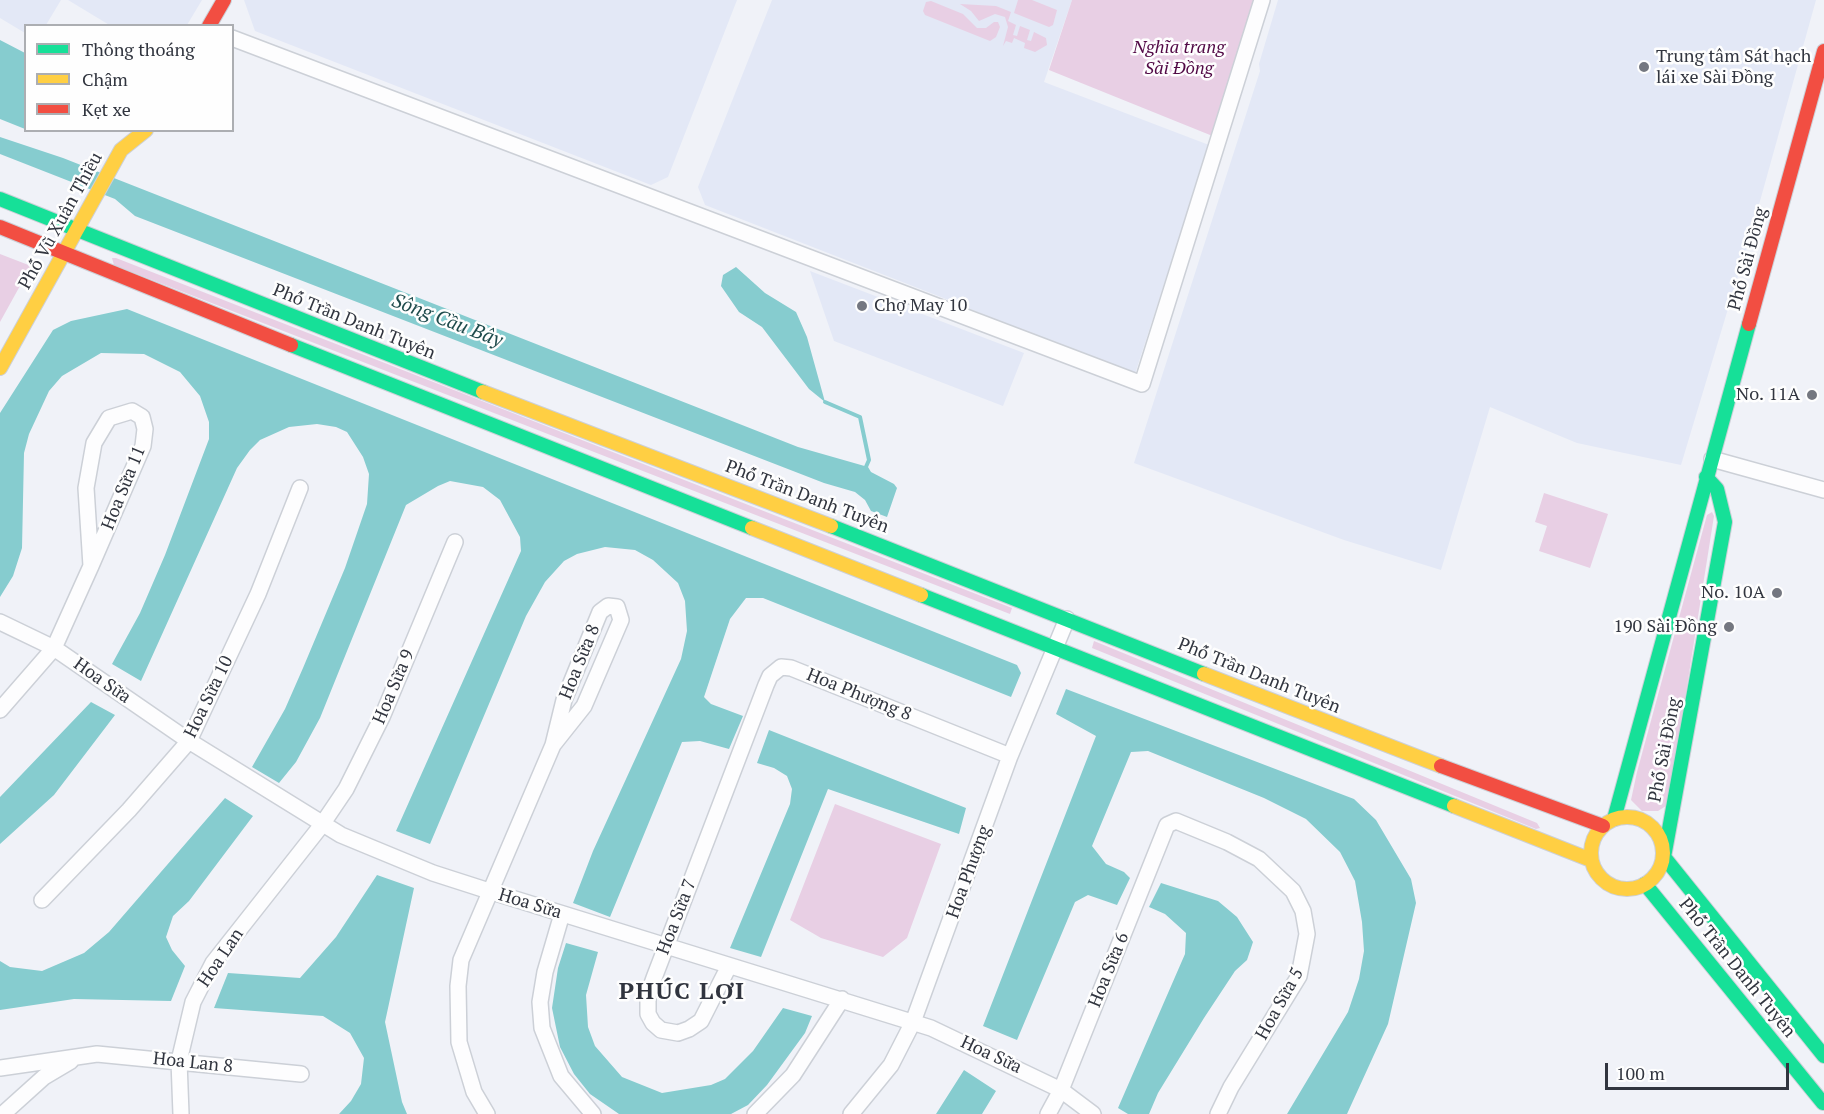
<!DOCTYPE html>
<meta charset="utf-8">
<style>
body{margin:0}
#map{position:relative;width:1824px;height:1114px;overflow:hidden;background:#f0f2f8;font-family:"PT Serif",serif}
canvas{display:block}
.legend{position:absolute;left:24px;top:24px;width:210px;height:108px;box-sizing:border-box;background:#fefefe;border:2px solid #acaeb2;margin:0;padding:8px 10px;list-style:none;font-size:18px;color:#31353f}
.legend li{display:flex;align-items:center;gap:12px;height:30px}
.legend b{width:30px;border:2px solid #acaeb2}
.scale{position:absolute;left:1605px;top:1063px;width:184px;height:27px;box-sizing:border-box;border:3px solid #31353f;border-top:0;padding-left:8px;font-size:18px;line-height:21px;white-space:nowrap;color:#31353f;-webkit-text-stroke:4px #fefefe;paint-order:stroke}
</style>
<div id="map">
<canvas width="1824" height="1114"></canvas>
<ul class="legend">
<li><b style="height:8px;background:#16e098"></b>Thông thoáng</li>
<li><b style="height:8px;background:#ffcf43"></b>Chậm</li>
<li><b style="height:8px;background:#f24e42"></b>Kẹt xe</li>
</ul>
<div class="scale">100 m</div>
</div>
<script>
const ctx = document.querySelector('canvas').getContext('2d');
ctx.lineJoin = 'round';
function paint(path, color) { ctx.fillStyle = color; ctx.fill(path, 'evenodd'); }
const shape = rows => new Path2D(rows.map(r => 'M' + r).join(''));
function trace(path, color, width, dash) { ctx.strokeStyle = color; ctx.lineWidth = width; ctx.lineCap = dash ? 'butt' : 'round'; ctx.setLineDash(dash || []); ctx.stroke(path); }
function label(font, color, halo, rows, align = 'center') {
  ctx.font = font + ' "PT Serif",serif'; ctx.lineWidth = 5; ctx.setLineDash([]); ctx.textBaseline = 'middle'; ctx.strokeStyle = halo; ctx.fillStyle = color; for (const [text, x, y, turn = 0] of rows) {
    ctx.save(); ctx.translate(x, y); ctx.rotate((+turn || 0) * Math.PI / 180); ctx.textAlign = isNaN(turn) ? turn : align; if (halo) ctx.strokeText(text, 0, 0); ctx.fillText(text, 0, 0); ctx.restore();
  }
}
paint(shape([
 [0,0,61,0,46,25,26,26,25,33,0,18],
 [68,0,202,0,187,25,111,26],
 [244,0,737,0,668,177,651,185,255,31],
 [772,0,1072,0,1044,82,1209,145,1134,377,946,299,705,205,698,187],
 [1278,0,1816,0,1755,219,1681,465,1577,443,1490,407,1441,570,1344,540,1134,463,1260,71,1259,64],
 [810,271,1024,353,1003,406,834,341]
]), '#e3e8f6');
paint(shape([
 [1018,0,1032,0,1057,10,1053,25,1049,27,1014,13],
 [1072,0,1253,0,1240,64,1215,137,1049,70],
 [931,1,963,14,977,28,986,28,994,22,998,22,1000,27,996,37,990,41,925,15,923,11,926,2],
 [960,4,996,6,1011,12,1008,21,1016,25,1013,35,1017,36,1020,26,1030,30,1027,40,1031,41,1034,32,1046,38,1047,45,1035,52,1024,48,1025,43,1014,38,1012,43,1006,41,1003,46,1008,27,1005,17,995,14,979,21,971,11],
 [0,254,31,266,0,322],
 [112,258,116,258,1012,608,1010,614,114,265],
 [1544,493,1608,514,1590,568,1539,551,1547,526,1535,522],
 [1712,512,1714,516,1671,787,1666,806,1658,811,1642,811,1631,800,1637,772,1707,515],
 [1094,641,1537,823,1540,828,1536,829,1092,648],
 [835,804,941,844,907,938,883,957,821,938,790,920]
]), '#e8cfe4');
paint(shape([
 [0,40,25,53,25,129,0,119],
 [0,137,63,158,798,447,868,467,871,472,894,484,897,488,887,517,871,511,865,500,855,492,824,483,135,216,115,199,0,154],
 [736,267,765,293,796,312,807,337,825,402,809,389,762,327,739,312,721,286,723,275],
 [127,309,1017,665,1021,673,1011,697,763,598,746,598,730,619,704,697,711,704,743,716,729,749,700,741,682,742,610,917,573,903,593,851,681,659,687,631,685,601,678,583,653,560,635,550,605,547,577,554,564,561,545,582,526,616,430,844,396,831,521,551,520,537,500,500,483,487,450,481,438,486,406,505,320,718,296,762,279,783,252,767,285,709,303,668,345,568,367,504,369,474,363,457,347,432,336,427,317,424,289,427,260,440,250,450,237,468,141,681,112,664,140,613,165,555,209,439,209,422,200,396,180,372,144,354,101,353,62,376,49,391,29,434,24,453,22,548,13,576,0,597,0,413,53,330,71,321],
 [1066,689,1354,799,1376,820,1411,879,1416,903,1388,1024,1347,1114,1287,1114,1348,1012,1359,979,1364,951,1362,922,1355,881,1340,852,1306,819,1264,798,1148,751,1131,752,1092,846,1106,864,1124,872,1130,878,1117,905,1088,895,1075,902,1017,1040,983,1026,1096,736,1056,714],
 [91,702,115,715,54,795,0,844,0,797],
 [769,730,966,808,959,834,828,789,761,957,730,948,790,804,792,789,787,776,774,768,757,763],
 [225,798,253,816,189,901,173,916,166,937,172,950,185,966,171,1001,74,999,0,1010,0,961,10,967,42,971,84,953,109,932],
 [377,875,414,888,385,1022,402,1102,407,1114,339,1114,351,1101,361,1084,364,1058,350,1033,323,1016,214,1008,228,973,300,978,336,937],
 [1161,883,1218,901,1237,917,1253,942,1247,960,1235,971,1204,1018,1158,1093,1149,1114,1128,1114,1118,1108,1185,954,1186,933,1165,914,1149,907],
 [566,943,598,952,586,995,588,1027,595,1046,622,1077,662,1093,711,1085,725,1079,753,1051,783,1008,812,1016,805,1033,767,1085,748,1105,731,1114,619,1114,590,1094,574,1074,560,1047,552,1008,558,968],
 [964,1070,996,1091,982,1114,936,1114]
]), '#86cccf');
trace(shape([
 [825,402,860,417,869,460,865,469]
]), '#86cccf', 4);
const street = shape([
 [232,38,1142,384,1262,0],
 [1712,459,1824,490],
 [0,622,54,648,189,741,341,835,433,873,489,891,931,1028,1061,1090,1093,1114],
 [0,710,54,648,91,566,143,446,145,429,142,417,132,411,109,418,94,443,86,488,91,566],
 [42,900,129,810,189,741,258,594,300,488],
 [562,914,545,972,540,1002,542,1028,561,1076,593,1114],
 [729,966,701,1021,689,1029,678,1033,661,1030,653,1023,648,1014,648,995,654,978,766,685,770,676,781,667,791,668,1010,756],
 [0,1068,97,1054,301,1074],
 [3,1114,44,1077,71,1061],
 [181,1114,179,1061,193,1002,213,963,321,826,346,789,382,717,455,542],
 [487,1114,474,1092,459,1042,458,986,461,960,553,745,564,700,600,612,608,606,617,607,621,620,584,706,553,745],
 [755,1114,793,1075,842,999],
 [851,1114,891,1065,913,1022,1010,756,1067,619],
 [1048,1114,1061,1090,1167,825,1176,821,1227,842,1259,859,1293,891,1303,911,1307,934,1299,976,1231,1087,1218,1114]
]);
const fast = shape([
 [0,199,483,392],
 [291,345,752,528],
 [831,526,1204,674],
 [921,595,1454,806],
 [1614,819,1749,324],
 [1664,857,1725,522,1717,489,1706,477],
 [1664,857,1824,1056],
 [1645,884,1823,1103]
]);
const slow = shape([
 [0,368,121,150,146,130],
 [483,392,831,526],
 [752,528,921,595],
 [1204,674,1441,766],
 [1454,806,1591,860],
 '1591 853a36 36 0 1 1 72 0a36 36 0 1 1-72 0Z'
]);
const jam = shape([
 [209,26,224,0],
 [0,227,291,345],
 [1749,324,1824,51],
 [1441,766,1603,826]
]);
trace(street, '#ccd0d7', 18);
trace(fast, '#ccd0d7', 16);
trace(slow, '#ccd0d7', 16);
trace(jam, '#ccd0d7', 16);
trace(street, '#fdfdfe', 15);
trace(fast, '#16e098', 14);
trace(slow, '#ffcf43', 14);
trace(jam, '#f24e42', 14);
for (const [x, y, r, color] of [
 [1644,67,6,"#747780"],
 [862,306,6,"#747780"],
 [1812,395,6,"#747780"],
 [1777,593,6,"#747780"],
 [1729,627,6,"#747780"]
]) { const dot = new Path2D(); dot.arc(x, y, r, 0, 2 * Math.PI); ctx.fillStyle = color; ctx.fill(dot); trace(dot, '#fefefe', 2); }
label('italic 18px', '#510845', '#fefefe', [
 ["Nghĩa trang",1179,48],
 ["Sài Đồng",1179,69]
]);
label('18px', '#31353f', '#fefefe', [
 ["Trung tâm Sát hạch",1656,57,"left"],
 ["lái xe Sài Đồng",1656,78,"left"],
 ["Chợ May 10",874,306,"left"],
 ["No. 11A",1800,395],
 ["No. 10A",1765,593],
 ["190 Sài Đồng",1717,627]
], 'right');
label('18px', '#31353f', '#fefefe', [
 ["Phố Vũ Xuân Thiều",61,221,-61],
 ["Phố Sài Đồng",1748,259,-75],
 ["Phố Trần Danh Tuyên",354,322,22],
 ["Hoa Sữa 11",124,488,-68],
 ["Phố Trần Danh Tuyên",807,497,21],
 ["Hoa Sữa 8",580,662,-68],
 ["Phố Trần Danh Tuyên",1259,676,22],
 ["Hoa Sữa",102,681,35],
 ["Hoa Sữa 9",394,687,-67],
 ["Hoa Phượng 8",859,695,22],
 ["Hoa Sữa 10",209,697,-64],
 ["Phố Sài Đồng",1665,750,-79],
 ["Hoa Phượng",969,872,-70],
 ["Hoa Sữa",530,904,17],
 ["Hoa Sữa 7",677,917,-69],
 ["Hoa Lan",221,958,-56],
 ["Phố Trần Danh Tuyên",1737,968,51],
 ["Hoa Sữa 6",1109,970,-68],
 ["Hoa Sữa 5",1280,1004,-61],
 ["Hoa Sữa",991,1055,25],
 ["Hoa Lan 8",193,1063,6]
]);
label('italic 20px', '#1f4c4d', '#fefefe', [
 ["Sông Cầu Bây",447,321,21]
]);
ctx.letterSpacing = '1.5px';
label('bold 24px', '#31353f', '#fefefe', [
 ["PHÚC LỢI",682,992]
]);
ctx.letterSpacing = '0px';
</script>
